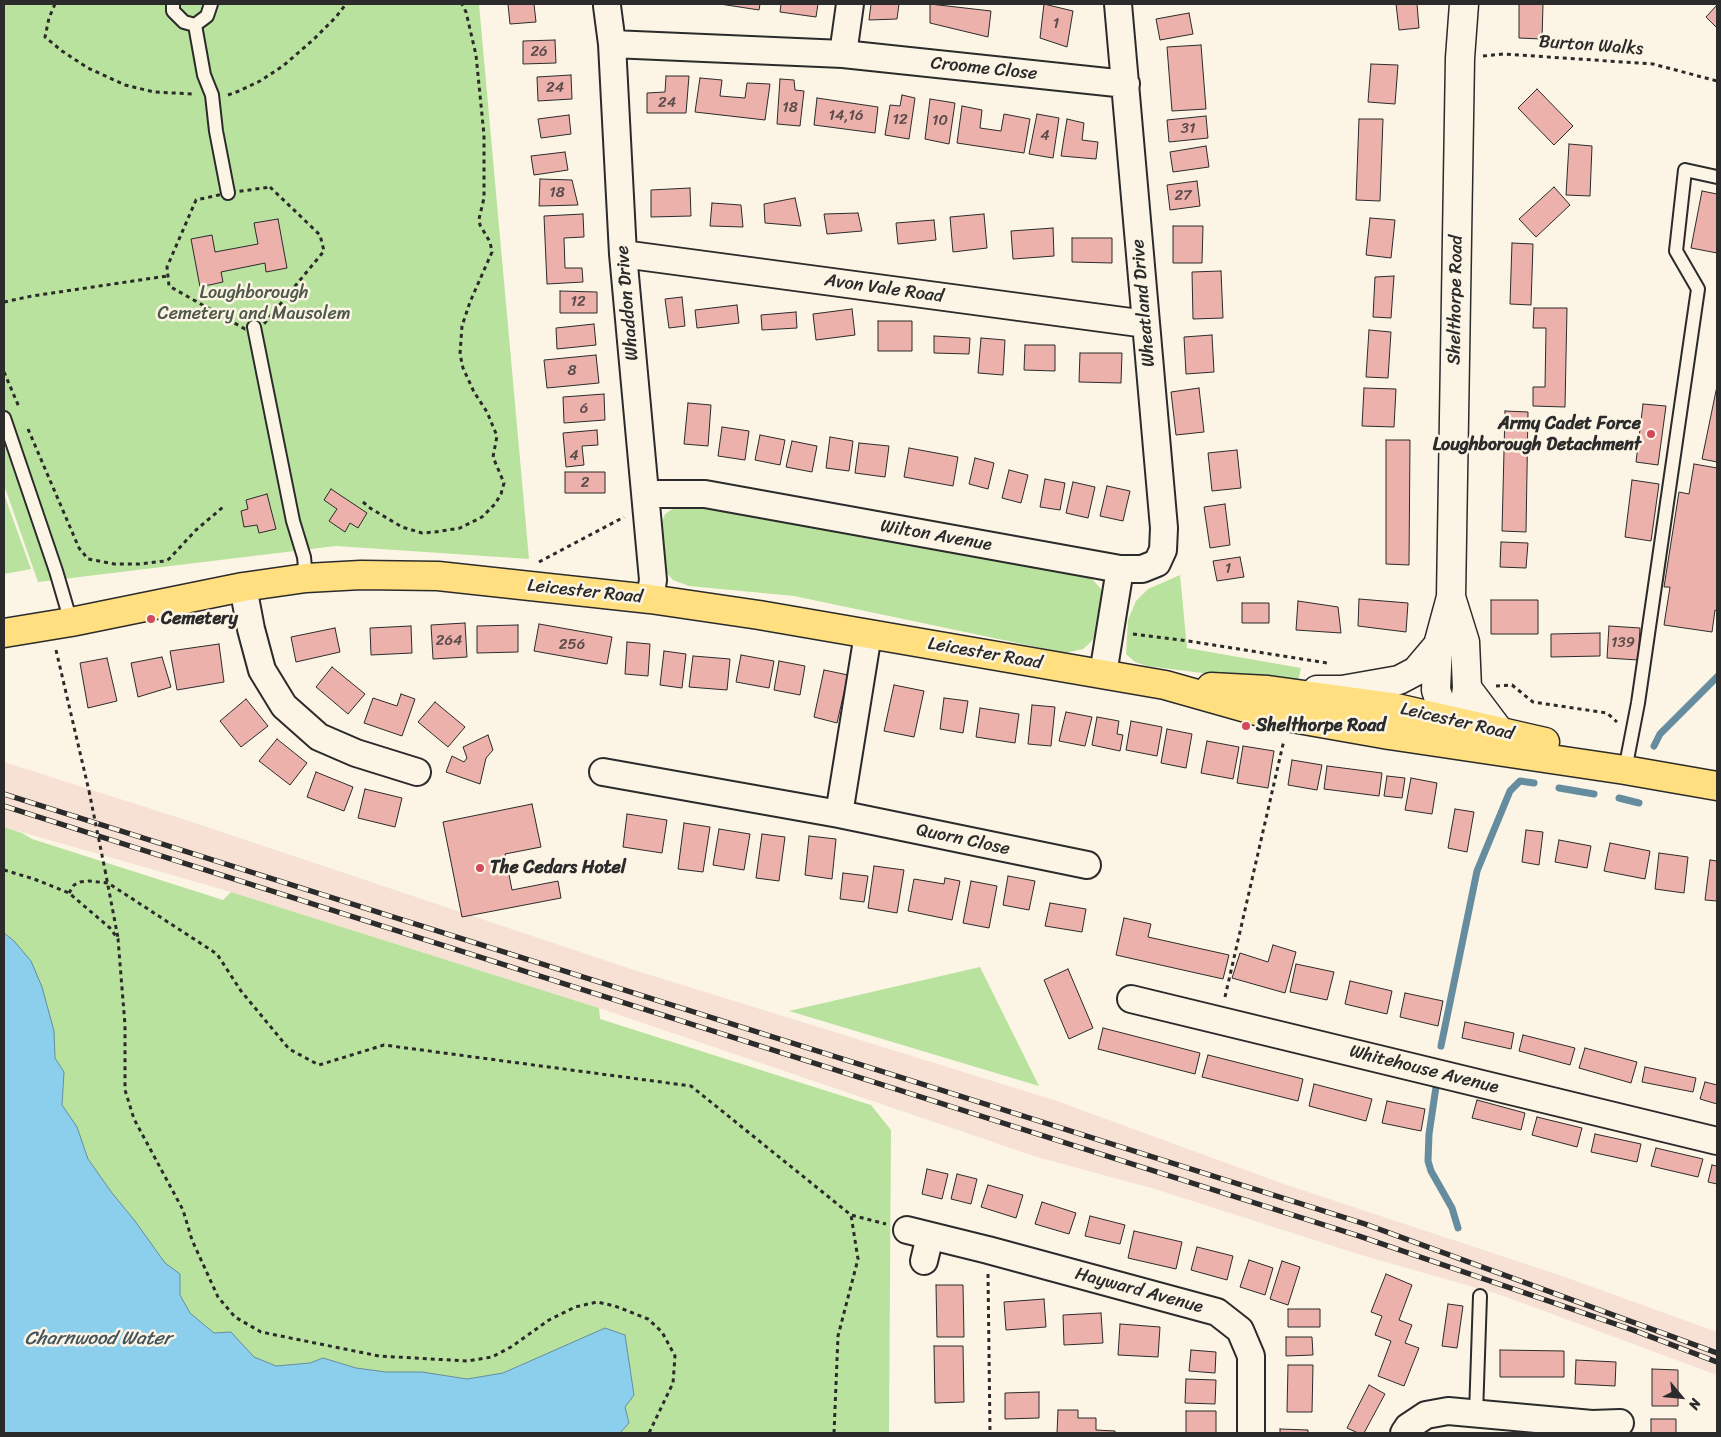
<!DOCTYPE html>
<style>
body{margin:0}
#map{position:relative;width:1721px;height:1437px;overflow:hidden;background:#fcf5e5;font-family:Sriracha,sans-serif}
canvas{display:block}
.frame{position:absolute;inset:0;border:5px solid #2b2b2b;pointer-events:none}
.north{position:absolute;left:1656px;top:1372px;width:50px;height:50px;-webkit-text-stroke:4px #fcf5e5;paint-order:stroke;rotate:118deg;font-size:14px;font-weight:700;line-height:20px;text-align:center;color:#2b2b2b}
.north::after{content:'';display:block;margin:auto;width:18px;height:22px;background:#2b2b2b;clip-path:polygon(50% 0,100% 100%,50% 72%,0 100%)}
</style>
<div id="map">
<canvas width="1721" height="1437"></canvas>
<div class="frame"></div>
<div class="north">N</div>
</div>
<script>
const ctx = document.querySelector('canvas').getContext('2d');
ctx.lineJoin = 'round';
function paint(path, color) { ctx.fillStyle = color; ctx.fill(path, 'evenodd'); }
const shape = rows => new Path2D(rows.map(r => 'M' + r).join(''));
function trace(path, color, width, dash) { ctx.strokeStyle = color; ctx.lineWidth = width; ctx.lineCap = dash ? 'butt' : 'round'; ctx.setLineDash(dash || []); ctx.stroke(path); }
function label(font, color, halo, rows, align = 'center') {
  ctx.font = font + ' Sriracha,sans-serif'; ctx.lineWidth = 5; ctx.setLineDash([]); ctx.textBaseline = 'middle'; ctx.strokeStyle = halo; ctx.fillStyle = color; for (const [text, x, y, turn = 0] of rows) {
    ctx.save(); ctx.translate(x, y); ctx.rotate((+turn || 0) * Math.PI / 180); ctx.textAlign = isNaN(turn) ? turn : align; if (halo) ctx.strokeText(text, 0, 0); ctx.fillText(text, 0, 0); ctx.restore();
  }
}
paint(shape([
 [4,762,186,820,631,969,1054,1100,1281,1183,1565,1277,1717,1332,1717,1375,1498,1294,1361,1255,1155,1189,1037,1157,599,1008,231,892,4,827]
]), '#f7e1d4');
paint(shape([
 [4,4,479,4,529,559,336,546,38,582,4,485],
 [4,494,31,569,4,574],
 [689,504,1081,572,1092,579,1101,589,1104,601,1099,629,1091,642,1083,649,1065,653,794,596,689,586,673,580,666,572,661,558,660,527,665,514,677,506],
 [1180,575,1187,648,1301,668,1297,685,1147,666,1135,662,1126,654,1128,620,1136,601,1148,589],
 [4,827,22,833,32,839,223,900,231,892,599,1008,600,1019,871,1105,891,1130,889,1433,4,1433],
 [980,967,1039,1086,789,1011]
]), '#b9e29e');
const water = shape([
 [4,933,14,941,31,961,42,987,54,1031,55,1058,64,1072,62,1105,77,1127,88,1159,112,1193,135,1221,165,1263,180,1274,180,1295,190,1313,214,1333,231,1332,254,1357,276,1366,310,1363,323,1358,356,1368,386,1372,422,1372,467,1379,503,1373,605,1328,625,1335,634,1395,625,1407,629,1423,620,1433,4,1433,4,933]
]);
paint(water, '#8bcfed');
trace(water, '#658d9f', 1);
trace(shape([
 [1654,746,1660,734,1717,677],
 [1559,788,1594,794],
 [1619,798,1639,803],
 [1441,1046,1477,871,1510,791,1520,781,1534,783],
 [1436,1087,1429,1134,1428,1161,1431,1171,1452,1208,1458,1228]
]), '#658d9f', 7);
const building = shape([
 [508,4,534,4,536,22,510,24,508,4],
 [720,4,760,4,759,10,720,4],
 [781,4,818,4,816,17,780,12,781,4],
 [871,4,899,4,897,19,869,20,871,4],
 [930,4,991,11,988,37,930,23,930,4],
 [1044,4,1073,11,1067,47,1040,38,1044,4],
 [1396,4,1417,4,1419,28,1399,30,1396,4],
 [1519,4,1543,4,1542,39,1519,38,1519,4],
 [1717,5,1717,28,1706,17,1717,5],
 [1189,13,1193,34,1160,40,1156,19,1189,13],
 [555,40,556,63,523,64,523,41,555,40],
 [1201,45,1206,109,1172,111,1167,47,1201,45],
 [1371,64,1398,65,1395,104,1368,102,1371,64],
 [571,75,572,99,538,101,537,77,571,75],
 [666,76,689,76,686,113,647,113,647,93,665,92,666,76],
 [700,78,722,80,720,96,745,98,747,83,770,84,765,120,695,112,700,78],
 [780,79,794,80,795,90,804,91,800,126,777,124,780,79],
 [1537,89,1573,126,1554,145,1518,108,1537,89],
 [902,95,915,98,909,139,885,135,890,105,900,106,902,95],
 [817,98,878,107,875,133,814,125,817,98],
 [930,99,955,103,949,144,925,139,930,99],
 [962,106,982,110,980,128,1001,131,1004,114,1030,119,1024,153,957,143,962,106],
 [1037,114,1059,118,1053,158,1029,154,1037,114],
 [569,115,571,134,541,138,538,119,569,115],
 [1206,116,1208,138,1169,142,1167,120,1206,116],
 [1067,119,1084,123,1082,140,1098,142,1096,159,1061,156,1067,119],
 [1359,119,1383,119,1380,201,1356,200,1359,119],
 [1569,144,1592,146,1590,196,1566,195,1569,144],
 [1206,146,1209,167,1173,172,1170,152,1206,146],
 [565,152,568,170,534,175,531,156,565,152],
 [540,179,572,180,578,205,539,206,540,179],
 [1197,181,1200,206,1170,210,1167,185,1197,181],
 [1554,187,1570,205,1536,237,1519,219,1554,187],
 [690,188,691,216,651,217,651,190,690,188],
 [1702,191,1717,194,1717,253,1691,248,1702,191],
 [795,198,801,226,765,223,764,204,795,198],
 [712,203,741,205,743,227,710,226,712,203],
 [858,213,862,231,827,234,824,214,858,213],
 [583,214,584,237,564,238,565,268,582,268,583,282,547,284,544,216,583,214],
 [984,214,987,248,953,252,950,217,984,214],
 [1370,218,1395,220,1391,258,1366,255,1370,218],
 [278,219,287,268,266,272,265,263,221,272,223,282,200,287,191,239,212,235,215,252,258,244,254,223,278,219],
 [934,220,936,240,898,244,896,223,934,220],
 [1173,226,1203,226,1202,263,1173,263,1173,226],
 [1053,228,1054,256,1013,259,1011,231,1053,228],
 [1072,238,1112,238,1112,263,1072,262,1072,238],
 [1512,243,1533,244,1531,305,1510,304,1512,243],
 [1221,271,1223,318,1193,319,1192,272,1221,271],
 [1394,276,1391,318,1373,317,1375,277,1394,276],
 [560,291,597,292,597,313,560,313,560,291],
 [682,297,685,326,669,328,665,299,682,297],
 [737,305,739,323,697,328,695,310,737,305],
 [1534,308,1567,308,1565,407,1533,406,1533,387,1545,387,1546,328,1533,328,1534,308],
 [852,309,855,335,816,340,813,314,852,309],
 [796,312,797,328,762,330,761,315,796,312],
 [878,321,912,321,912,351,878,351,878,321],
 [594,324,596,345,557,349,556,328,594,324],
 [1369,330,1391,332,1388,378,1366,377,1369,330],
 [1212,335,1214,372,1186,374,1184,337,1212,335],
 [934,336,970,338,969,354,934,353,934,336],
 [981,338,1005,340,1003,375,978,373,981,338],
 [1025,345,1055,345,1055,371,1024,370,1025,345],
 [1080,353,1122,353,1121,383,1079,382,1080,353],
 [596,355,599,383,547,388,544,360,596,355],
 [1717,386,1717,462,1702,459,1717,386],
 [1199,388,1204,432,1176,435,1171,392,1199,388],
 [1364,388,1396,389,1394,427,1362,426,1364,388],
 [604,394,605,420,564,423,563,397,604,394],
 [688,403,711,405,708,446,684,444,688,403],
 [1643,404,1666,406,1658,465,1636,462,1643,404],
 [1505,411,1528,412,1526,532,1502,531,1505,411],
 [722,427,749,431,745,460,718,456,722,427],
 [597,430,598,445,582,446,584,465,566,467,563,433,597,430],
 [760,435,785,440,780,465,755,460,760,435],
 [830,437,853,441,849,471,826,468,830,437],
 [1386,440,1410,440,1409,565,1386,564,1386,440],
 [792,441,817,446,812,472,786,467,792,441],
 [859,443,889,446,885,477,855,473,859,443],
 [909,448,958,457,953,486,904,477,909,448],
 [1237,450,1241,488,1212,491,1208,453,1237,450],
 [975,458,994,463,988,489,969,484,975,458],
 [1694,464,1717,468,1717,611,1715,610,1712,632,1664,625,1670,587,1664,587,1679,492,1689,494,1694,464],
 [1009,470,1028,475,1021,503,1002,498,1009,470],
 [565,472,605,472,605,493,565,493,565,472],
 [1045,479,1065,483,1060,510,1040,507,1045,479],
 [1632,480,1659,484,1651,541,1625,537,1632,480],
 [1073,482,1095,487,1088,518,1066,513,1073,482],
 [1107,486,1130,491,1123,521,1100,516,1107,486],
 [331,489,367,513,358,528,350,523,345,532,329,521,337,509,324,500,331,489],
 [267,494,276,529,259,533,257,525,244,527,241,511,248,509,246,500,267,494],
 [1225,504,1230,545,1210,548,1204,507,1225,504],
 [1501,542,1528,543,1526,568,1500,567,1501,542],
 [1240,557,1244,577,1217,581,1213,561,1240,557],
 [1359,599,1408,603,1406,632,1358,626,1359,599],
 [1491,600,1538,600,1538,634,1491,634,1491,600],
 [1298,601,1338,607,1341,633,1296,630,1298,601],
 [1242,603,1269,603,1269,623,1242,623,1242,603],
 [465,623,467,657,433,659,431,625,465,623],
 [539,624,612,637,607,664,534,651,539,624],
 [518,625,518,652,477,653,477,626,518,625],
 [411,626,412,653,371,655,370,628,411,626],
 [1609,626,1640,628,1638,660,1607,658,1609,626],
 [335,628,340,652,296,662,291,637,335,628],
 [1600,633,1600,656,1551,657,1551,634,1600,633],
 [627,642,650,644,648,676,625,674,627,642],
 [219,644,224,682,177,690,170,651,219,644],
 [664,651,686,654,682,688,660,685,664,651],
 [741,655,774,661,769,688,736,682,741,655],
 [693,656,730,659,727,690,689,687,693,656],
 [162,657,171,687,138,697,131,663,162,657],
 [107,658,117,701,88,708,80,663,107,658],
 [779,661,805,666,800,695,774,690,779,661],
 [332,667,365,694,348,714,316,687,332,667],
 [824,670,848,675,837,723,814,717,824,670],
 [894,685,924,691,914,737,884,731,894,685],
 [401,694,415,699,402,736,364,723,373,698,397,706,401,694],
 [944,698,968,701,963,733,940,729,944,698],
 [246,699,268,726,241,747,220,721,246,699],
 [435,702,465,727,448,747,418,722,435,702],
 [1032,705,1055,707,1051,746,1028,744,1032,705],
 [980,708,1019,714,1015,743,976,737,980,708],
 [1066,712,1092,717,1085,746,1059,741,1066,712],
 [1097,717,1119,721,1117,734,1123,735,1120,751,1092,745,1097,717],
 [1131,721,1162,727,1157,756,1126,750,1131,721],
 [1167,729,1192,734,1186,768,1161,763,1167,729],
 [488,735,493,750,486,758,480,784,446,772,452,756,464,762,467,758,463,747,488,735],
 [277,739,307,763,290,785,259,761,277,739],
 [1207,741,1239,747,1233,779,1201,773,1207,741],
 [1243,746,1274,751,1268,788,1237,783,1243,746],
 [1292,760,1322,765,1317,790,1288,785,1292,760],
 [1327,766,1382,773,1379,796,1324,789,1327,766],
 [316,772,353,787,344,811,307,797,316,772],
 [1387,776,1405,778,1402,798,1384,796,1387,776],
 [1411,778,1437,783,1432,814,1405,810,1411,778],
 [365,789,402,798,395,827,358,818,365,789],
 [532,804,541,847,505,854,512,890,558,881,561,898,462,917,443,822,532,804],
 [1455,809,1474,812,1467,852,1448,848,1455,809],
 [627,814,667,820,662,853,623,847,627,814],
 [684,823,710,827,703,872,678,869,684,823],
 [719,829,750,834,744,870,713,865,719,829],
 [1526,830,1543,832,1539,865,1522,862,1526,830],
 [762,834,785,837,779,881,756,878,762,834],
 [809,836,836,839,832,879,805,875,809,836],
 [1559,840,1591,846,1587,868,1555,862,1559,840],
 [1610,843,1650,851,1645,879,1604,871,1610,843],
 [1659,853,1688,857,1684,893,1655,889,1659,853],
 [1710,860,1717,861,1717,901,1705,900,1710,860],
 [874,866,904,870,897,913,868,908,874,866],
 [843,873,868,876,864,902,840,899,843,873],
 [1008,876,1035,881,1029,910,1003,905,1008,876],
 [945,878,960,881,952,920,908,911,914,879,944,884,945,878],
 [971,881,997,886,989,928,963,923,971,881],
 [1050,903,1086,909,1082,932,1045,926,1050,903],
 [1124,918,1151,924,1148,937,1229,955,1223,979,1116,955,1124,918],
 [1273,945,1296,952,1285,993,1232,978,1240,953,1268,962,1273,945],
 [1296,964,1334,972,1327,1000,1290,992,1296,964],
 [1068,969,1093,1028,1069,1039,1044,980,1068,969],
 [1350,981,1392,991,1387,1014,1345,1004,1350,981],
 [1405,993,1443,1001,1438,1026,1400,1017,1405,993],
 [1465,1022,1514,1033,1511,1049,1462,1038,1465,1022],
 [1103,1028,1200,1053,1195,1074,1098,1049,1103,1028],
 [1523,1035,1575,1048,1570,1065,1519,1051,1523,1035],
 [1585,1048,1637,1062,1631,1083,1579,1068,1585,1048],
 [1208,1055,1303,1079,1298,1101,1202,1077,1208,1055],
 [1645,1067,1696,1078,1693,1092,1642,1082,1645,1067],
 [1705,1082,1717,1085,1717,1104,1700,1099,1705,1082],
 [1314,1084,1372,1099,1366,1121,1309,1106,1314,1084],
 [1477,1100,1525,1113,1521,1130,1472,1118,1477,1100],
 [1387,1101,1425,1109,1421,1131,1382,1123,1387,1101],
 [1537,1117,1582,1128,1577,1147,1532,1135,1537,1117],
 [1595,1134,1641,1144,1637,1162,1591,1152,1595,1134],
 [1656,1148,1703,1159,1698,1177,1651,1166,1656,1148],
 [1712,1165,1717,1166,1717,1184,1708,1182,1712,1165],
 [927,1169,948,1174,942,1199,922,1194,927,1169],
 [957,1174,977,1179,971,1204,951,1199,957,1174],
 [988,1185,1023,1195,1016,1218,981,1207,988,1185],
 [1042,1202,1076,1213,1069,1234,1035,1224,1042,1202],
 [1090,1216,1125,1225,1120,1244,1085,1236,1090,1216],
 [1134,1231,1182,1242,1176,1269,1128,1258,1134,1231],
 [1197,1247,1233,1256,1227,1280,1191,1270,1197,1247],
 [1249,1260,1273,1268,1265,1295,1240,1287,1249,1260],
 [1282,1261,1300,1267,1288,1305,1270,1299,1282,1261],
 [1386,1274,1412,1285,1399,1320,1412,1325,1405,1343,1419,1348,1404,1386,1378,1376,1391,1341,1375,1335,1382,1316,1371,1312,1386,1274],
 [936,1285,963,1285,964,1337,937,1337,936,1285],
 [1044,1299,1046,1327,1006,1330,1004,1302,1044,1299],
 [1448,1304,1463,1306,1457,1348,1442,1346,1448,1304],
 [1288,1309,1320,1309,1320,1327,1288,1327,1288,1309],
 [1101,1313,1103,1343,1064,1345,1063,1315,1101,1313],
 [1120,1324,1160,1327,1158,1357,1118,1355,1120,1324],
 [1286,1337,1312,1337,1313,1355,1286,1356,1286,1337],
 [934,1346,963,1346,964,1402,935,1403,934,1346],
 [1191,1350,1216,1352,1215,1373,1189,1371,1191,1350],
 [1500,1350,1564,1351,1564,1377,1500,1377,1500,1350],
 [1576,1360,1616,1362,1615,1386,1575,1384,1576,1360],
 [1288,1365,1313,1365,1312,1412,1287,1412,1288,1365],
 [1652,1369,1678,1370,1678,1406,1652,1406,1652,1369],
 [1186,1379,1216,1380,1215,1404,1185,1403,1186,1379],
 [1369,1385,1385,1394,1364,1433,1358,1433,1347,1428,1369,1385],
 [1039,1392,1039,1418,1005,1419,1005,1393,1039,1392],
 [1058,1410,1078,1410,1078,1418,1096,1418,1096,1430,1115,1431,1115,1433,1057,1433,1058,1410],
 [1186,1411,1216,1411,1216,1433,1186,1433,1186,1411],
 [1651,1419,1676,1419,1676,1433,1651,1433,1651,1419],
 [1280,1429,1308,1430,1308,1433,1280,1433,1280,1429]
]);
paint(building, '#ecb1ab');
trace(building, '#2b2b2b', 1);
const service = shape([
 [173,4,173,11,184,22,195,25],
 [195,25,204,75,212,95,216,131,228,193],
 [195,25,207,16,211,4],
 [254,327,293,521,304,557,306,578],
 [4,418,56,571,71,622],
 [1625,770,1638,703,1698,289,1676,251,1685,170,1717,177],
 [1476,1414,1480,1296]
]);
const minor = shape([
 [607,6,612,44,623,254,653,580,650,599],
 [612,44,843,54,1126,84],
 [843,54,850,4],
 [623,254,1146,324],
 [646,495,659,494,705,494,1120,569,1142,569,1157,563,1163,550,1164,528,1118,4],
 [243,587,251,629,262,670,284,706,319,737,356,753,417,772],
 [1103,674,1120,569],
 [603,772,839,814,1087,865],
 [839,814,868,634],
 [1131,999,1717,1141],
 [907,1230,988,1250,1217,1312,1240,1330,1251,1356,1251,1433],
 [924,1261,930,1236],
 [1404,1433,1408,1427,1426,1415,1448,1411,1592,1424,1620,1423]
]);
const tertiary = shape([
 [1464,4,1460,58,1451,597,1438,645,1436,690,1442,708,1467,731],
 [1467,688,1500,732],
 [1317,690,1342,690,1399,680,1416,671,1438,645],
 [1445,734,1464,709,1467,688,1465,642,1451,597]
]);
const trunk = shape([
 [4,633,71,622,243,587,306,578,361,575,438,576,650,599,759,615,1165,685,1264,713,1389,735,1625,770,1717,786],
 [1211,687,1268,690,1392,707,1545,742]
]);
trace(service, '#2b2b2b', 16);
trace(minor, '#2b2b2b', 30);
trace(tertiary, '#2b2b2b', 31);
trace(trunk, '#2b2b2b', 31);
trace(shape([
 [55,4,49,18,45,37,62,51,88,68,125,85,154,92,193,94],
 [1483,56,1504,54,1653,64,1717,81],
 [228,95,239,91,260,81,283,66,314,39,336,17,346,4],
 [270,187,320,235,324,251,263,325,245,329,169,286,167,267,196,200,228,193,270,187],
 [4,302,32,296,167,276],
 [4,372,19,407],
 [28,429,79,548,88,559,114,564,139,564,165,561,169,559,196,530,223,507],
 [363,502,370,508,402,527,422,533,435,532,460,528,482,517,495,504,501,494,504,483,493,457,497,436,487,412,474,392,463,368,460,354,462,326,470,302,492,252,490,242,480,225,479,219,484,198,484,135,476,55,466,12,462,4],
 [539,562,624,517],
 [1133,634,1188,641,1327,663],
 [56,650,89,791],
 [1496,686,1512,685,1533,702,1607,713,1617,722],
 [4,870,34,879,69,893,110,928,118,939,125,1025,125,1090,134,1119,183,1210,192,1240,218,1297,235,1317,261,1332,379,1356,467,1361,492,1357,511,1347,549,1320,575,1307,597,1302,615,1306,648,1319,662,1332,675,1356,673,1383,649,1433],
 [105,870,118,938],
 [69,893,74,885,80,882,89,881,108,883,217,954,241,991,289,1049,319,1065,384,1045,691,1086,851,1215,886,1224],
 [1225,997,1284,740],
 [988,1274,990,1433],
 [834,1433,838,1336,858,1259,851,1215]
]), '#2b2b2b', 3, [4, 4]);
trace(service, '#fcf5e5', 12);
trace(minor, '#fcf5e5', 26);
trace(tertiary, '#fcf5e5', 28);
trace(trunk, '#ffdf80', 28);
const rail = shape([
 [4,794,1365,1224,1717,1353],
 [4,806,1359,1236,1633,1330,1717,1362]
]);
trace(rail, '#2b2b2b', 5.5);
trace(rail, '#fcf5e5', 4, [11]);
trace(shape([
 [89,791,105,870]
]), '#2b2b2b', 3, [4, 4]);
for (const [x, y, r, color] of [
 [1651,434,5,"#d1495b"],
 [151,619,5,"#d1495b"],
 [1246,726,5,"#d1495b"],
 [480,868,5,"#d1495b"]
]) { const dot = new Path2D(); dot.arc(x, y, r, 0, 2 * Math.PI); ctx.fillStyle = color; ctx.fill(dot); trace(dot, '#fcf5e5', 2); }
label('15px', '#5b4c4b', null, [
 ["1",1056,24],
 ["26",539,52],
 ["24",555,88],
 ["24",667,103],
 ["18",790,108],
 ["14,16",846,116],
 ["12",900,120],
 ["10",940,121],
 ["31",1188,129],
 ["4",1045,136],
 ["18",557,193],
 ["27",1183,196],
 ["12",578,302],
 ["8",572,371],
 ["6",584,409],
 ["4",574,456],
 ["2",585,483],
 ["1",1228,569],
 ["264",449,641],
 ["139",1623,643],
 ["256",572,645]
]);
label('18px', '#2b2b2b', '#fcf5e5', [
 ["Burton Walks",1591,46,4],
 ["Croome Close",984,69,6],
 ["Avon Vale Road",884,289,8],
 ["Shelthorpe Road",1456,300,-89],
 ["Whaddon Drive",628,303,-95],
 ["Wheatland Drive",1144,303,-95],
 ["Wilton Avenue",936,536,10],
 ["Leicester Road",585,592,6],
 ["Leicester Road",985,654,10],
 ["Leicester Road",1457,722,13],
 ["Quorn Close",963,840,12],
 ["Whitehouse Avenue",1424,1070,14],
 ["Hayward Avenue",1139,1291,15]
]);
label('18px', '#4e5948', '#fcf5e5', [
 ["Loughborough",254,293],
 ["Cemetery and Mausolem",254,314]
]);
label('bold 18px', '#2b2b2b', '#fcf5e5', [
 ["Army Cadet Force",1641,424,"right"],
 ["Loughborough Detachment",1641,445,"right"],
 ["Cemetery",161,619],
 ["Shelthorpe Road",1256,726],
 ["The Cedars Hotel",490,868]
], 'left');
label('italic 19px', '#43545c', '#fcf5e5', [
 ["Charnwood Water",98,1339]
]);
</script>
